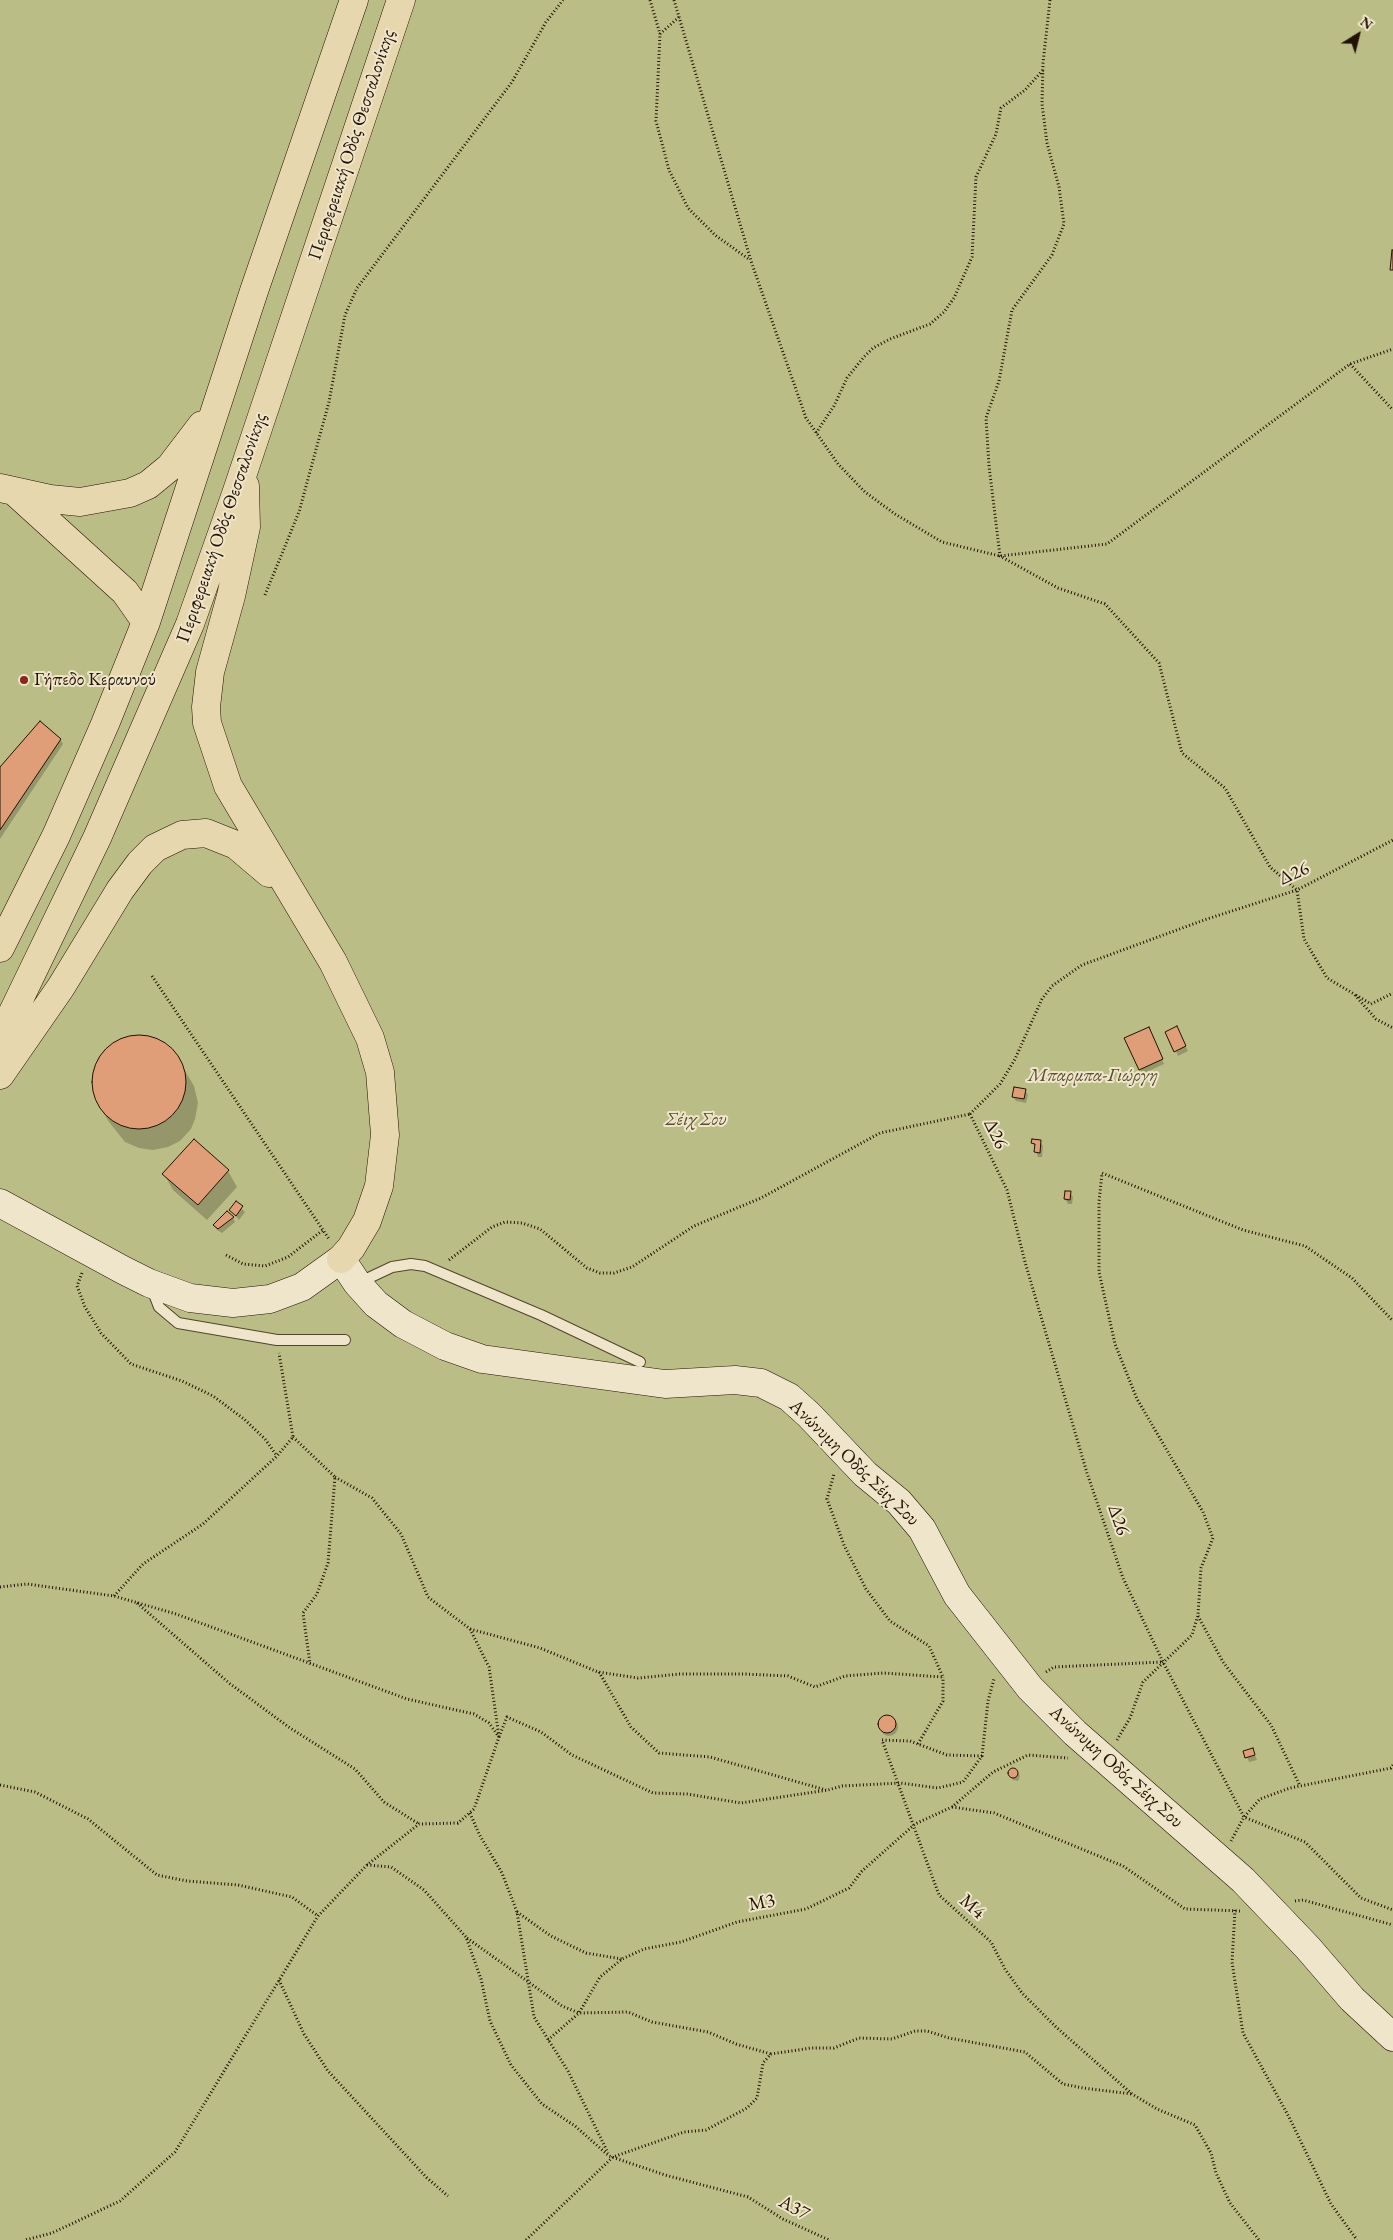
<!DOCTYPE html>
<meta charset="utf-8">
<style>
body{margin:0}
#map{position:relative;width:1393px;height:2240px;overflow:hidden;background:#e6d7ae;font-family:"EB Garamond",serif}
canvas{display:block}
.north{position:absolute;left:1333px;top:10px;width:50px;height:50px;-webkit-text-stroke:4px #efe5ca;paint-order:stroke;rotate:36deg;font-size:14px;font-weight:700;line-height:20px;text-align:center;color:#231201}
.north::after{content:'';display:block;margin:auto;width:18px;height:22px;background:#231201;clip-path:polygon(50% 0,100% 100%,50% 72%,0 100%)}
</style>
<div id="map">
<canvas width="1393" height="2240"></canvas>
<div class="north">N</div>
</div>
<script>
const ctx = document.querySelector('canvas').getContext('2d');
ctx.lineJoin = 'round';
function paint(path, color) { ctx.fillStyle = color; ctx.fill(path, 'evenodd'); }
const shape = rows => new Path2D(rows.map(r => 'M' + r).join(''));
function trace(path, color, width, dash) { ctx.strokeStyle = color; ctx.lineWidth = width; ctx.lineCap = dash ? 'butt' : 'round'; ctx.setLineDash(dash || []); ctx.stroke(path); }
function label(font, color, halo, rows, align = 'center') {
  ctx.font = font + ' "EB Garamond",serif'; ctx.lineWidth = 4; ctx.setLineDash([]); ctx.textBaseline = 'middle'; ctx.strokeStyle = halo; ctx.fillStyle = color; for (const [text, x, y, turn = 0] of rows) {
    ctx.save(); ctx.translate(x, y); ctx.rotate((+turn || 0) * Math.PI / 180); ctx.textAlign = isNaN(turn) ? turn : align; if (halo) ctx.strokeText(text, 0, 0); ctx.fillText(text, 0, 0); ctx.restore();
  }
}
paint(shape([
 [0,0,1393,0,1393,2240,0,2240]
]), '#bbbd86');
paint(shape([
 [60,739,63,744,0,839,0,769],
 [1151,1033,1164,1064,1142,1074,1140,1069],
 [1179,1033,1188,1051,1178,1056,1176,1051],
 [146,1036,161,1041,173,1050,194,1086,198,1103,195,1119,191,1129,180,1141,168,1147,153,1150,139,1148,125,1142,109,1122,96,1100,93,1089,93,1073,98,1059,109,1047,121,1039],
 [1025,1090,1028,1095,1026,1103,1016,1101,1013,1097],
 [194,1140,228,1171,237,1187,207,1220,173,1190,164,1174],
 [1040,1141,1043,1146,1042,1157,1038,1157,1033,1143],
 [1070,1193,1073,1197,1072,1204,1068,1204,1065,1199],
 [236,1203,245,1212,239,1220,230,1210],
 [233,1217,235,1222,222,1233,217,1230,214,1225],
 '880 1727a9 9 0 1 1 18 0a9 9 0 1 1-18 0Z',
 [1253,1750,1257,1760,1249,1762,1245,1752],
 [1012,1770,1017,1771,1020,1776,1018,1781,1013,1780,1010,1775]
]), '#0003');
const building = shape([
 [1392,250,1393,250,1393,270,1390,270,1392,250],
 [40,721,61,739,0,830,0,767,40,721],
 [1177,1026,1186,1046,1174,1052,1165,1032,1177,1026],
 [1149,1027,1163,1059,1139,1070,1124,1038,1149,1027],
 '92 1082a47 47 0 1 1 94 0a47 47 0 1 1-94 0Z',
 [1014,1087,1026,1089,1024,1099,1012,1097,1014,1087],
 [194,1139,229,1170,198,1205,162,1174,194,1139],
 [1032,1139,1041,1140,1040,1153,1034,1152,1035,1144,1031,1143,1032,1139],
 [1065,1191,1071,1191,1070,1200,1064,1199,1065,1191],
 [236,1201,243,1206,236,1216,229,1210,236,1201],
 [227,1211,234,1217,218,1229,213,1225,227,1211],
 '878 1724a9 9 0 1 1 18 0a9 9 0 1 1-18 0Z',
 [1253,1748,1255,1755,1245,1758,1243,1751,1253,1748],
 '1008 1773a5 5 0 1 1 10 0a5 5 0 1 1-10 0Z'
]);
paint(building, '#df9e77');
trace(building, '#231201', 1);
const lane = shape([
 [358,1283,392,1267,411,1264,425,1266,541,1315,640,1362],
 [152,1289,159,1307,178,1323,277,1340,345,1340]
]);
const secondary = shape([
 [0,1203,123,1270,149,1283,190,1298,233,1303,270,1299,302,1287,341,1259,357,1283,376,1304,403,1324,445,1346,482,1359,665,1384,735,1380,761,1383,789,1397,809,1415,865,1474,899,1502,922,1529,957,1595,1030,1688,1075,1733,1243,1880,1308,1948,1352,1999,1393,2037]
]);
const highway = shape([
 [245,486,246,527,231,596,210,672,206,707,207,723,228,786,333,962,370,1038,380,1072,385,1135,379,1186,367,1221,351,1248,341,1259],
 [0,488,50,499,80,502,130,493,148,485,170,467,202,425],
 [16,493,125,592,146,622],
 [0,948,56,836,105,724,146,622,254,291,354,0],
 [0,1039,97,838,190,624,237,491,401,0],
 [0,1075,61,987,120,890,140,863,155,848,182,835,206,833,236,845,269,873]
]);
trace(lane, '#54432c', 12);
trace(secondary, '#231201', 29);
trace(highway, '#231201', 29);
trace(shape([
 [650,0,660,34],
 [674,0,751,261,806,418,838,464,865,492,895,514,942,542,1000,556,1107,544,1350,364,1393,349],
 [1050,0,1043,63,1042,104,1047,143,1059,187,1064,224,1052,255,1012,310,999,381,986,418,989,466,1000,556,1058,588,1105,604,1159,663,1182,753,1225,788,1270,867,1297,890,1304,939,1327,978,1354,994,1376,1019,1393,1028],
 [679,17,660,34,656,121,669,170,688,208,715,235,750,260],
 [1350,364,1393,410],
 [816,433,834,406,847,378,863,358,873,348,890,339,930,324,944,312,954,298,972,257,976,177,996,134,1001,108,1025,90,1043,70],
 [265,595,299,512,329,402,345,315,357,288,512,82,546,22,563,0],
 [152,976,329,1239],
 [1356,995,1371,1004,1393,993],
 [970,1114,1007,1190,1025,1262,1087,1473,1123,1578,1163,1662,1244,1817,1231,1841],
 [970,1114,1000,1084,1015,1059,1042,999,1052,986,1082,965,1204,920,1297,890,1393,840],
 [226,1255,243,1264,265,1266,288,1257,323,1230],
 [449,1260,492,1227,505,1222,522,1223,540,1229,587,1268,600,1273,614,1273,632,1267,694,1226,761,1198,880,1133,970,1114],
 [82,1273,77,1286,85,1307,101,1333,131,1364,182,1381,213,1396,244,1419,265,1439,277,1456],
 [293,1437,335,1477,328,1563,317,1594,303,1613,310,1664],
 [335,1477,372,1498,401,1534,428,1597,470,1629,489,1667,499,1737],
 [0,1587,27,1584,114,1596,176,1614,407,1699,474,1714,489,1723,499,1737,474,1809,458,1823,419,1824,367,1865,318,1916,175,2152,120,2201,52,2233,25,2240],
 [114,1596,143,1564,203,1524,277,1456,293,1437,279,1353],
 [137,1603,229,1683,290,1728,355,1769,384,1802,419,1824],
 [1198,1616,1223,1662,1271,1725,1300,1786],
 [470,1629,540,1648,598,1672,638,1678,680,1674,744,1674,788,1676,815,1687,845,1676,883,1673,943,1677,929,1646,890,1621,866,1589,844,1545,827,1499,834,1474],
 [599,1672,631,1727,659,1753,710,1757,826,1790],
 [1046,1672,1054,1667,1163,1662],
 [499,1737,507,1717,541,1732,572,1755,653,1793,687,1794,741,1803,828,1790,842,1786,900,1783,938,1788,963,1782,982,1756,988,1701,994,1679],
 [1117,1740,1130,1718,1143,1682,1192,1635,1198,1615,1201,1568,1213,1538,1203,1512,1137,1399,1115,1344,1099,1272,1099,1202,1102,1173,1243,1230,1305,1246,1352,1278,1393,1321],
 [918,1744,943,1701,943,1677],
 [982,1756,947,1755,910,1741,882,1740,939,1895,991,1942,1005,1969,1022,1993,1056,2027,1132,2094,1157,2109,1195,2125,1211,2153,1216,2173,1230,2203,1259,2240],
 [1393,1765,1391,1768,1290,1788,1260,1799,1244,1817,1305,1842,1361,1898,1393,1910],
 [0,1785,35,1792,88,1819,157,1875,187,1881,238,1885,292,1897,318,1916],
 [952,1807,994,1813,1123,1866,1185,1909,1240,1911],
 [470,1813,479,1834,502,1873,517,1912,534,2017,568,2071,608,2153],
 [367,1865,391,1867,424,1890,466,1937,481,1979,490,2021,511,2065,542,2104,575,2126,609,2156,665,2175,748,2197,783,2219,829,2240],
 [1295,1901,1303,1900,1393,1925],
 [1235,1910,1232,1962,1243,2033,1289,2117,1331,2204,1357,2240],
 [517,1912,551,1936,586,1953,622,1959],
 [467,1938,562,2006,579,2013,628,2012,652,2022,708,2032,736,2044,771,2054],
 [279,1980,304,2034,328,2071,427,2178,448,2196],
 [548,2040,579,2013,600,1977,622,1959,644,1949,681,1942,737,1922,806,1909,849,1888,862,1871,915,1824,952,1807,993,1772,1028,1755,1068,1758],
 [526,2240,613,2157,684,2132,706,2130,747,2108,757,2098,763,2063,771,2054,811,2048,834,2048,859,2038,892,2039,915,2031,927,2031,949,2038,1025,2052,1063,2084,1083,2088,1132,2094]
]), '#231201', 3, [1, 2.5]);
trace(lane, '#efe5ca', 10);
trace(secondary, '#efe5ca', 28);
trace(highway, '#e6d7ae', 28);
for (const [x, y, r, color] of [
 [24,680,5,"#8f2418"]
]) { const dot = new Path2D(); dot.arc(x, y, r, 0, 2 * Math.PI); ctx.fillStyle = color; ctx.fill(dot); trace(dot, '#efe5ca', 2); }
label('19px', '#231201', '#efe5ca', [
 ["Περιφερειακή Οδός Θεσσαλονίκης",352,145,-72],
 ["Περιφερειακή Οδός Θεσσαλονίκης",222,528,-71],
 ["Δ26",1294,874,-24],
 ["Δ26",995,1134,64],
 ["Ανώνυμη Οδός Σέιχ Σου",854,1463,44],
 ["Δ26",1118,1520,71],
 ["Ανώνυμη Οδός Σέιχ Σου",1116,1767,42],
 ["M3",762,1903,-11],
 ["M4",972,1907,42],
 ["Α37",794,2208,28]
]);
label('19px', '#231201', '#efe5ca', [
 ["Γήπεδο Κεραυνού",34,680]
], 'left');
label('italic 19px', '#584e30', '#efe5ca', [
 ["Μπαρμπα-Γιώργη",1093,1076],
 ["Σέιχ Σου",696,1120]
]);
</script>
